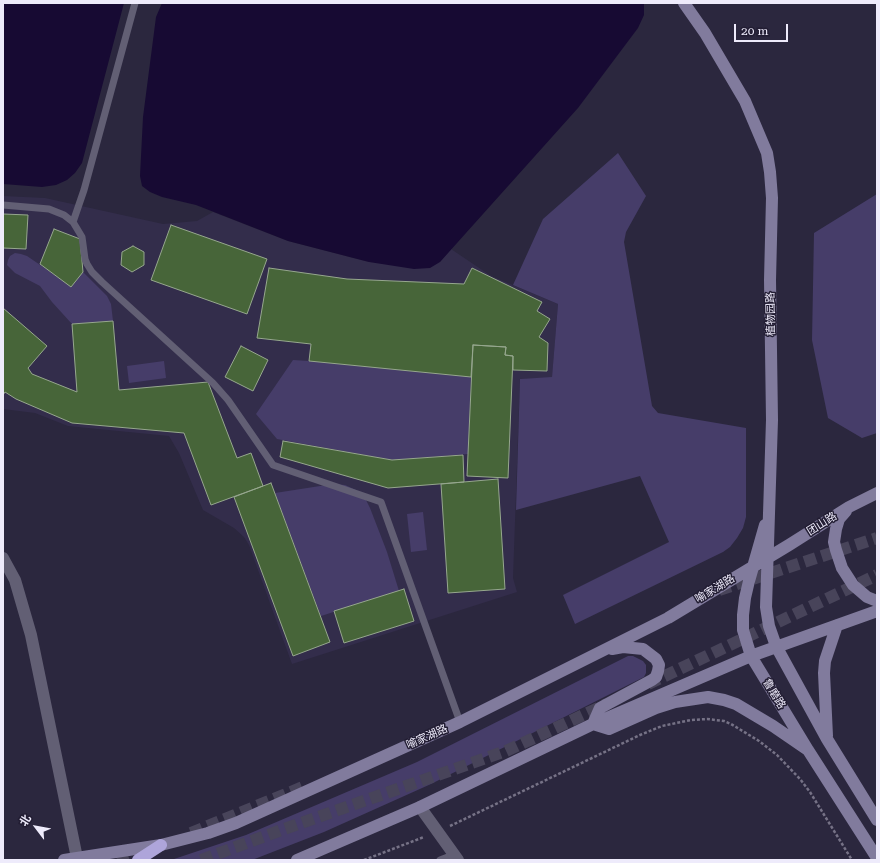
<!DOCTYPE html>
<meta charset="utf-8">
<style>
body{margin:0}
#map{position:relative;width:880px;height:863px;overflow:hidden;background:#2b273e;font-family:"Roboto Serif","Noto Sans SC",serif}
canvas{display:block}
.frame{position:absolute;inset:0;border:4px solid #eeebfb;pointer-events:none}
.north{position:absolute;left:16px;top:807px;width:40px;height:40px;-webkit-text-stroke:3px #221d33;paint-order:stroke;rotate:302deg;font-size:11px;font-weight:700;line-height:16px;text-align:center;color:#eeebfb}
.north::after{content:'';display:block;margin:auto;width:14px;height:18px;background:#eeebfb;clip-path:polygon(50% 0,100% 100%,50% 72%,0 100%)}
.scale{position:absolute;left:734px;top:24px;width:54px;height:18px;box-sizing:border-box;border:2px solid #eeebfb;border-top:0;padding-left:5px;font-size:12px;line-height:14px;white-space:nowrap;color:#eeebfb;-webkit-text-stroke:3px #221d33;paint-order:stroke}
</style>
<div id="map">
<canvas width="880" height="863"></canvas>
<div class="frame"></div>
<div class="north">北</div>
<div class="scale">20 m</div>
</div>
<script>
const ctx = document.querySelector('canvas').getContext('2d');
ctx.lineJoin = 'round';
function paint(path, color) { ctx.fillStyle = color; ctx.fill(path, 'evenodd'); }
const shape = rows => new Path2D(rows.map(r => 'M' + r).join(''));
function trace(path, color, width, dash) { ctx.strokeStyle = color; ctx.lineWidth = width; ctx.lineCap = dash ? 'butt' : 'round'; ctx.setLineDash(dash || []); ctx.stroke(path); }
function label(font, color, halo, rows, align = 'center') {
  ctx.font = font + ' "Roboto Serif","Noto Sans SC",serif'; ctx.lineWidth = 3; ctx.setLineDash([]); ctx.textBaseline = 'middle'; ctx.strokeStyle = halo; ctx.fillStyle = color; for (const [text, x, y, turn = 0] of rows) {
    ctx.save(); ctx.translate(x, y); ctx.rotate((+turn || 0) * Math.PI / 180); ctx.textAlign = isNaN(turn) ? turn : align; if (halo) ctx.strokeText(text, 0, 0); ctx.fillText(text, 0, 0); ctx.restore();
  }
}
paint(shape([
 [3,196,45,198,163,224,197,221,213,212,288,241,369,262,440,262,451,249,491,276,558,304,552,378,520,379,513,578,517,592,292,664,249,545,244,537,234,528,203,510,179,453,169,436,68,426,35,413,3,409]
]), '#332d4b');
paint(shape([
 [618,153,646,196,626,232,624,242,652,406,658,413,746,428,746,517,743,528,737,538,730,547,723,552,575,624,563,595,669,542,640,476,516,510,520,379,552,377,558,304,513,285,543,219],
 [877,194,877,433,862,438,828,418,812,340,814,233],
 [15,253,21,254,27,256,71,286,83,272,107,296,111,304,113,321,72,324,52,302,40,286,15,273,7,265,8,260,10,256],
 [293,360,309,361,471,377,468,454,392,460,277,439,256,414],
 [164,361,166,378,129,383,127,366],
 [333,484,345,485,356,490,365,498,370,508,387,552,399,591,321,616,275,493],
 [423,512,427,550,411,552,407,514],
 [628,656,633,656,643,661,646,665,646,673,644,677,431,784,324,832,252,860,171,860,246,835,417,762]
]), '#463d69');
paint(shape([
 [3,3,124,3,82,163,75,173,67,180,56,185,42,187,3,184],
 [162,3,644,3,644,15,638,28,578,108,440,262,430,268,414,269,369,262,288,241,196,205,162,197,150,192,142,186,140,176,143,117,156,17]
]), '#170a33');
const building = shape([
 [3,214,28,215,26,249,3,248,3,214],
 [171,225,267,259,247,314,151,280,171,225],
 [54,229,80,239,83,272,71,287,40,264,54,229],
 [133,246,144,252,144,265,132,272,121,265,122,252,133,246],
 [269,268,347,279,464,284,472,268,542,302,537,311,550,319,539,337,548,343,547,371,513,370,513,356,505,355,506,347,473,345,471,377,309,361,311,344,257,338,269,268],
 [3,308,47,346,28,368,32,374,77,392,72,324,113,321,119,390,208,382,237,458,251,453,263,486,211,505,184,433,72,423,16,399,5,392,3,395,3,308],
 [473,345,506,347,505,355,513,356,508,478,467,476,473,345],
 [241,346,268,360,253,391,225,377,241,346],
 [283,441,392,460,463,455,464,482,388,488,280,457,283,441],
 [498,479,505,589,448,593,441,484,498,479],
 [271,483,330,642,293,656,234,497,271,483],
 [404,589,414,621,344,643,334,611,404,589]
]);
paint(building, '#476539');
trace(building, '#96a78e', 1);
trace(shape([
 [719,590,877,538],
 [648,684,877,575],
 [191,833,303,787],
 [117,860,144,851],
 [201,860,284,829,506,751,607,704]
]), '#48445a', 12, [12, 6]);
trace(shape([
 [450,826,640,735,662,726,691,720,707,719,724,721,731,724,759,741,777,755,800,779,810,792,852,860],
 [364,860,424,837]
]), '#767286', 2.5, [3, 2]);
trace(shape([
 [3,205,49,209,64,215,73,222,82,237,85,259,87,264,92,272,102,282,213,383,228,400,273,465,381,502,460,722],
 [73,222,84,190,135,3],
 [440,860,453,855]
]), '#625f74', 7);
trace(shape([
 [3,558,15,580,31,635,77,858],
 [420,807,458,860]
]), '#625f74', 12);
trace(shape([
 [684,3,705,33,745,101,767,153,770,172,772,198,770,280,772,420,766,607,769,626,776,646,827,739,877,820],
 [846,511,839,519,836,529,834,542,836,550,842,568,853,585,867,597,877,601],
 [765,525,749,581,745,598,743,615,743,630,751,656,808,750,877,858],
 [612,649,623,647,643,649,656,659,659,665,658,671,656,677,652,680,600,708,593,724,609,729,656,708,675,702,708,697,724,700,736,704,773,726,808,750],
 [827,736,824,673,825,661,837,625],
 [64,860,161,845,208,833,236,823,460,722,668,618,789,545,849,507,877,493],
 [297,860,420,807,593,724,751,656,877,611]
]), '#817b9d', 12);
trace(shape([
 [138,860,161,845]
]), '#aea5da', 12);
label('11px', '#eeebfb', '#221d33', [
 ["植物园路",771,314,-91],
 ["团山路",822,524,-32],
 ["喻家湖路",715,589,-31],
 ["鲁磨路",774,694,59],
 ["喻家湖路",427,737,-24]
]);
</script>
